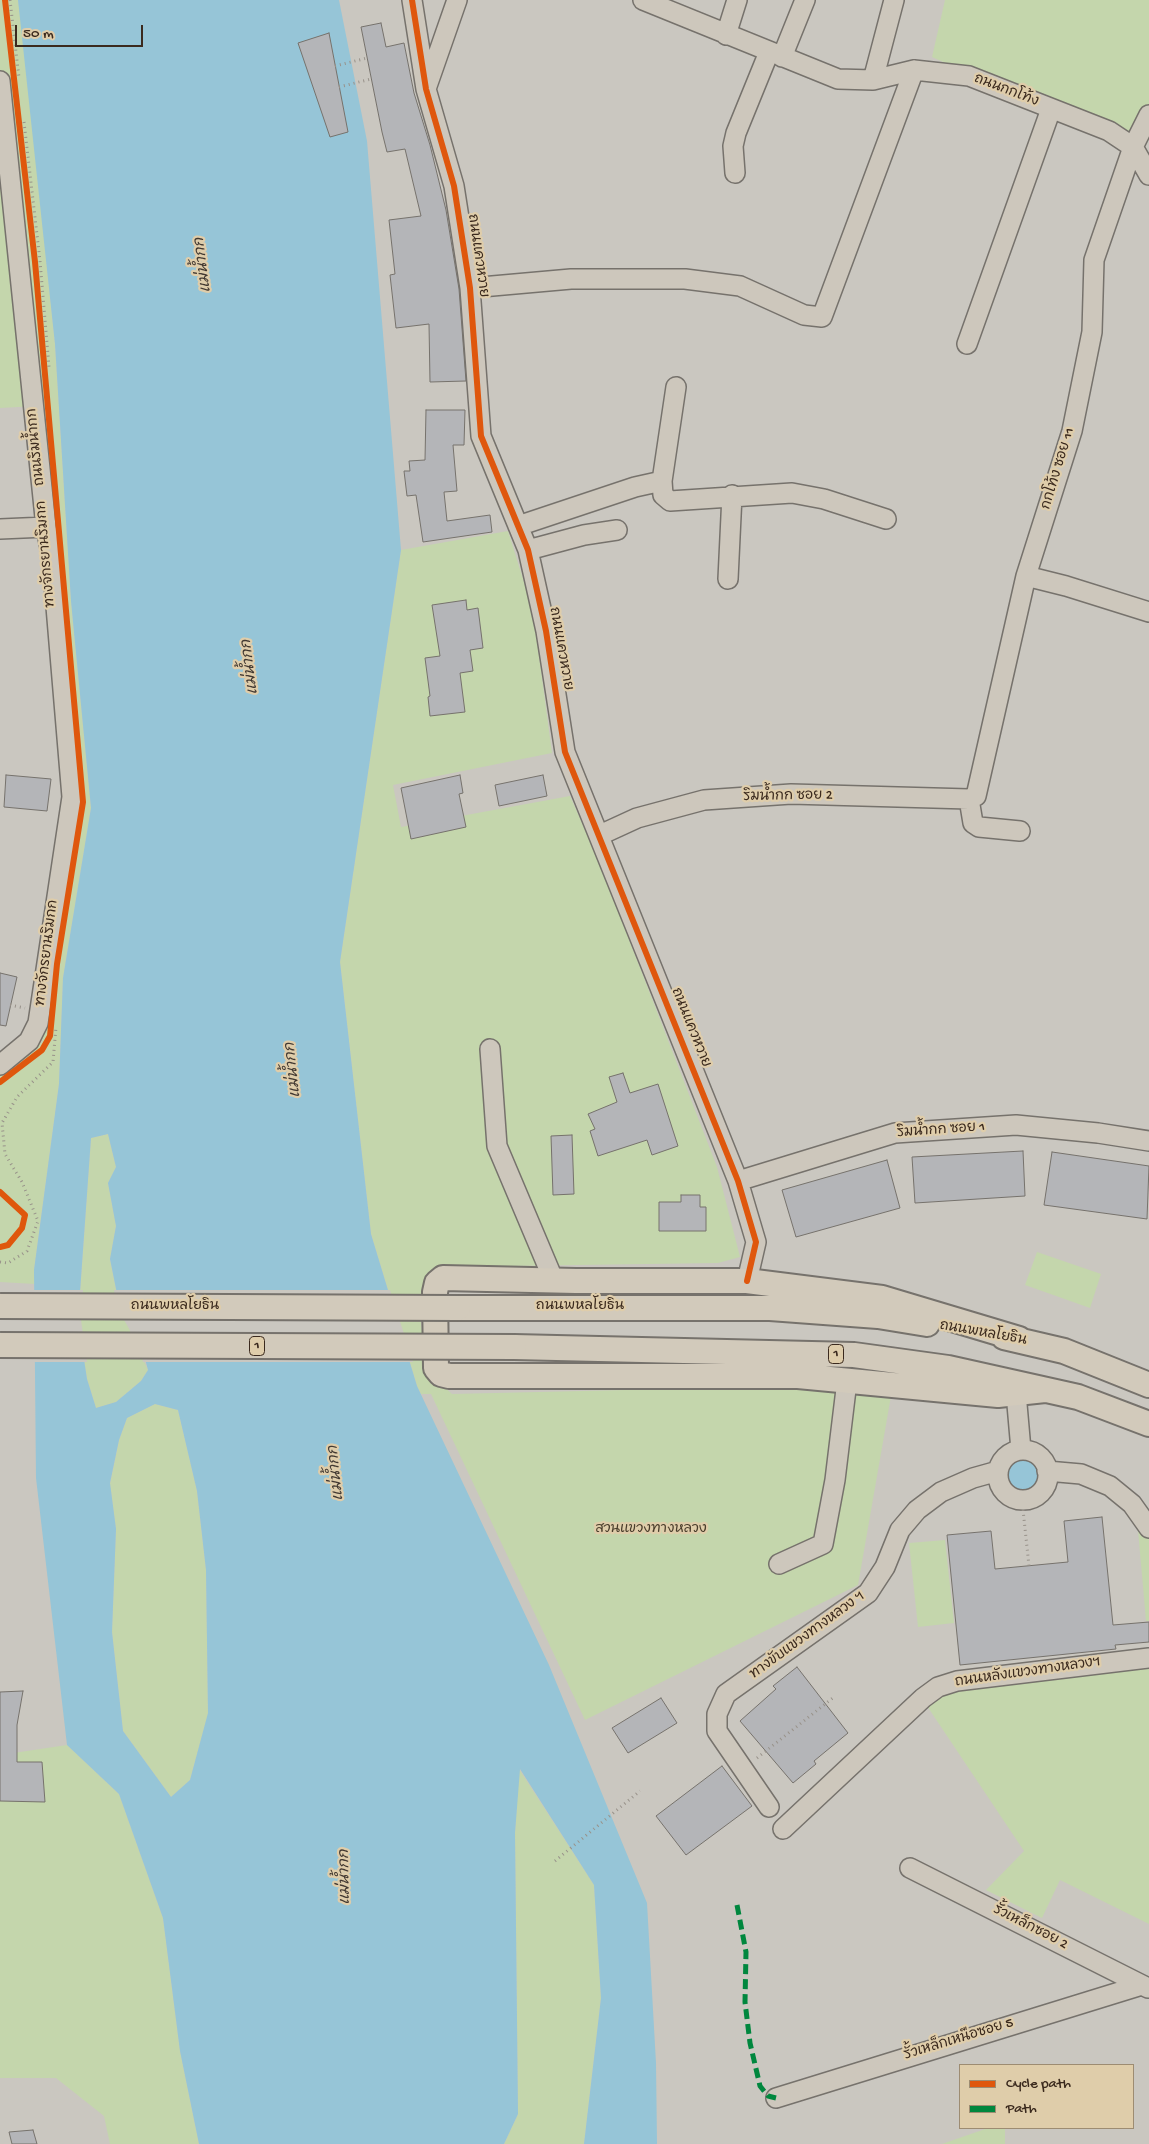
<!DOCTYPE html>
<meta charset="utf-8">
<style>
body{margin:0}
#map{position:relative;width:1149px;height:2144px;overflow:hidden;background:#cac7c0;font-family:"Gochi Hand",sans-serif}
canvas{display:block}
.legend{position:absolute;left:959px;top:2064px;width:175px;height:65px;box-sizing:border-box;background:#dfcdaa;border:1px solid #9d8c72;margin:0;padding:6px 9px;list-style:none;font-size:15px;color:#3b2a1e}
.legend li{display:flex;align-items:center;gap:10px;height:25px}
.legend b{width:25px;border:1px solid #9d8c72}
.scale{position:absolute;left:15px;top:25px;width:128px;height:22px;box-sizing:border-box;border:2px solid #3b2a1e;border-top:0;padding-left:6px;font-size:15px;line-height:18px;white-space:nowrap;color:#3b2a1e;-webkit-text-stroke:4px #dfcdaa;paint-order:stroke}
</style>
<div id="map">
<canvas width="1149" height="2144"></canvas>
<ul class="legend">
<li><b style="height:6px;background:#df570d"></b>Cycle path</li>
<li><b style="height:6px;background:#00873e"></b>Path</li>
</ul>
<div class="scale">50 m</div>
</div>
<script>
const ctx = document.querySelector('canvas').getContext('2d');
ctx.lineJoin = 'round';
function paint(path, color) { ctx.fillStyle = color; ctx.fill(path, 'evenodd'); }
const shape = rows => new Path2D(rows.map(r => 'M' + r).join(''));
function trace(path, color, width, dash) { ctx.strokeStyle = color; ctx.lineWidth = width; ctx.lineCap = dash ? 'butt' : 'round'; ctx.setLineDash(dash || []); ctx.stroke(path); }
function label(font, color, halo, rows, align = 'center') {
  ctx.font = font + ' "Gochi Hand","Playpen Sans Thai",sans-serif'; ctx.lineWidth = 4.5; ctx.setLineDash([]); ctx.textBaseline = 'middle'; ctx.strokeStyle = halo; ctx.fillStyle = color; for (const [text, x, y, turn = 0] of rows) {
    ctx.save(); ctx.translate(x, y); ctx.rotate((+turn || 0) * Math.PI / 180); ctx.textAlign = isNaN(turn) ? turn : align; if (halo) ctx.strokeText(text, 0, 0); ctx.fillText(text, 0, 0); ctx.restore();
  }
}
paint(shape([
 [0,0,18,0,23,33,55,344,71,601,91,808,63,978,59,1084,34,1270,35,1284,0,1282,0,1076,42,1042,80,802,37,406,0,408],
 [945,0,1149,0,1149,115,1133,147,932,57],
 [508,531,533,611,552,753,393,785,401,827,570,796,598,859,717,1167,740,1257,718,1263,438,1267,423,1292,421,1323,426,1363,437,1380,452,1394,798,1386,891,1396,858,1585,585,1720,431,1394,421,1394,417,1386,371,1234,340,962,401,550],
 [108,1134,116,1167,108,1183,116,1226,110,1259,120,1309,148,1370,141,1381,116,1402,96,1408,87,1379,78,1321,91,1138],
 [1037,1252,1101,1274,1090,1308,1025,1285],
 [155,1404,178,1410,197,1491,206,1570,208,1714,190,1780,171,1797,123,1731,112,1632,116,1529,110,1484,119,1440,127,1418],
 [1149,1529,1149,1621,1146,1621,1138,1530],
 [945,1540,954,1623,918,1627,909,1543],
 [1149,1663,1149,1924,1060,1880,1042,1918,986,1890,1024,1851,927,1706,945,1692],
 [67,1745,119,1794,163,1918,180,2051,199,2144,110,2144,104,2116,56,2078,0,2078,0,1755],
 [519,1769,594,1885,601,1998,584,2144,504,2144,518,2114,515,1833],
 [988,2128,1005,2128,1005,2144,942,2144]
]), '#c4d6ac');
paint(shape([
 [18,0,339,0,367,141,401,550,340,962,371,1234,417,1386,549,1665,647,1903,656,2063,657,2144,584,2144,601,1998,594,1885,520,1769,515,1833,518,2114,504,2144,199,2144,180,2051,163,1918,119,1794,67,1745,36,1478,34,1270,59,1084,63,978,91,808,71,601,55,344],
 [108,1134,116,1167,108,1183,116,1226,110,1259,120,1309,141,1344,148,1370,141,1381,116,1402,96,1408,87,1379,78,1320,91,1138],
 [155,1404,178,1410,197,1491,206,1570,208,1713,190,1780,171,1797,123,1731,112,1632,116,1529,110,1483,119,1440,127,1418],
 '1008 1475a15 15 0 1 1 30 0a15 15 0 1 1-30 0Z'
]), '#96c5d7');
paint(shape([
 [32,1290,83,1290,81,1320,87,1362,33,1362],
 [114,1290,390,1290,413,1362,143,1362,139,1345,118,1310]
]), '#cac7c0');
const building = shape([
 [381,23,386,47,404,43,414,93,430,145,446,210,459,289,466,381,430,382,429,324,396,328,390,275,395,274,389,220,421,216,405,149,387,152,382,132,361,27,381,23],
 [329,33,348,132,330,137,298,43,329,33],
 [426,410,465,410,464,445,453,445,457,491,444,492,447,521,490,515,492,532,423,542,416,495,407,496,404,471,410,471,409,461,425,460,426,410],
 [466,600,467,610,478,608,483,648,470,650,473,671,460,673,465,712,430,716,428,697,430,696,425,658,440,656,432,605,466,600],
 [6,775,51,779,47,811,4,807,6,775],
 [460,775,463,793,459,794,466,827,411,839,401,788,460,775],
 [543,775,547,796,499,806,495,785,543,775],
 [0,973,17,977,6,1026,0,1025,0,973],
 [623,1073,630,1093,658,1084,678,1146,652,1155,647,1140,598,1156,590,1131,595,1129,588,1114,617,1102,609,1077,623,1073],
 [572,1135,574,1194,553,1195,551,1136,572,1135],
 [1023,1151,1025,1196,915,1203,912,1157,1023,1151],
 [1052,1152,1149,1166,1147,1219,1044,1205,1052,1152],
 [887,1160,900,1208,796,1237,782,1190,887,1160],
 [681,1195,700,1195,700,1207,706,1207,706,1231,659,1231,659,1202,681,1202,681,1195],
 [1102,1517,1113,1625,1149,1622,1149,1642,1115,1645,1116,1649,960,1665,947,1535,991,1531,995,1569,1068,1562,1064,1521,1102,1517],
 [797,1667,848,1733,814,1761,816,1764,793,1783,740,1721,776,1689,773,1686,797,1667],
 [23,1691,17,1725,17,1762,42,1762,45,1802,0,1801,0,1692,23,1691],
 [661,1698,677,1723,628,1753,612,1728,661,1698],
 [722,1766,752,1806,686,1855,656,1816,722,1766],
 [33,2130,37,2144,12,2144,9,2132,33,2130]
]);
paint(building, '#b4b5b8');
trace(building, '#76726c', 1);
const minor = shape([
 [412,0,426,89,454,186,470,288,481,436,528,550,546,631,565,752,738,1181,756,1242,747,1281],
 [643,0,838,79,873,80,914,70,969,76,1109,131,1133,147,1149,175],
 [726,35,737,0],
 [782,57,805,0],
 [873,80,894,0],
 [0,81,46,527,52,559,72,797,38,1023,29,1041,0,1065],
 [427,86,457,0],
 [735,173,733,146,736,133,769,52],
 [470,288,571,279,685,279,740,286,804,315,822,317,914,70],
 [967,344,1051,109],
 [662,481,676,387],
 [518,526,635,487,662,481,663,495,670,501,792,493,824,499,886,519],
 [0,529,46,527],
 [528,550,584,535,617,530],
 [1026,576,1066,586,1149,612],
 [728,579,732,495],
 [969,799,973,823,979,827,1020,831],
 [600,835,637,818,704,800,791,794,969,799,976,796,1026,576,1072,431,1092,332,1094,260,1133,147,1149,115],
 [490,1049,497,1146,554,1281],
 [738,1181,895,1133,1016,1125,1098,1133,1149,1141],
 [1016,1393,1021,1450],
 '998 1475a25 25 0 1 1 50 0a25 25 0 1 1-50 0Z',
 [1047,1471,1081,1474,1110,1486,1132,1504,1149,1528],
 [779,1564,823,1544,835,1480,847,1381],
 [769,1807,717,1731,717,1714,726,1694,868,1593,885,1567,900,1530,917,1510,941,1492,973,1478,998,1471],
 [783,1829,923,1698,938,1687,957,1681,1149,1658],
 [910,1868,1148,1988],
 [776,2098,1142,1985]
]);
const major = shape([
 [458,1308,770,1308,878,1316,927,1324],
 [1004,1337,1064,1351,1149,1385],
 [1019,1339,882,1298,747,1281,576,1281,443,1278,437,1283,435,1292,436,1368,441,1374,449,1376,798,1376,998,1395,1045,1390],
 [514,1347,854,1355,948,1368,1078,1397,1149,1424]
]);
trace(minor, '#76726c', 22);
trace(major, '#76726c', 28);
trace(shape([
 [10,0,19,78],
 [335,66,367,58],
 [339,87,371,79],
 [24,122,40,261,49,367],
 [10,1005,25,1008],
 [0,1262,8,1263,27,1251,38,1221,22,1182,5,1154,2,1123,17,1097,53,1062,56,1027],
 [1022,1500,1029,1566],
 [757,1758,834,1697],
 [555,1861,640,1791]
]), '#98928a', 3, [1, 4]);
trace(minor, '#cdc7bc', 19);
trace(major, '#d2cabb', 24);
const majorBridge = shape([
 [0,1306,458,1308],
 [0,1345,514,1347]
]);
trace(majorBridge, '#76726c', 28, []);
trace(majorBridge, '#d2cabb', 24);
trace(shape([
 [737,1905,746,1952,745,2002,750,2043,760,2086,768,2096,776,2098]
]), '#00873e', 5, [10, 5]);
trace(shape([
 [412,0,426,89,454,186,470,288,481,436,528,550,546,631,565,752,738,1181,756,1242,747,1281],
 [0,1082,42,1050,50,1036,57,964,83,802,35,262,5,0],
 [0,1192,25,1215,22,1228,8,1245,0,1247]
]), '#df570d', 6);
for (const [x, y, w] of [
 [257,1346,15],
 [836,1354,15]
]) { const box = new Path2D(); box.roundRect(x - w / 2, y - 9.5, w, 19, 4); ctx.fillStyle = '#dfcdaa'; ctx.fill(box); trace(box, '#3b2a1e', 1); }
label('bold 12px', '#3b2a1e', null, [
 ["1",257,1346],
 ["1",836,1354]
]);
label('14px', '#3b2a1e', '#dfcdaa', [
 ["ถนนกกโท้ง",1006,91,21],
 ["ถนนแควหวาย",477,256,82],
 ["ถนนริมน้ำกก",37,447,-96],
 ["กกโท้ง ซอย 11",1059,469,-73],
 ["ทางจักรยานริมกก",47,554,-95],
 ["ถนนแควหวาย",560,649,80],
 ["ริมน้ำกก ซอย 2",788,797,-1],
 ["ทางจักรยานริมกก",48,953,-83],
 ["ถนนแควหวาย",690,1028,68],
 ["ริมน้ำกก ซอย 1",941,1131,-4],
 ["ถนนพหลโยธิน",175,1307],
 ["ถนนพหลโยธิน",580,1307],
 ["ถนนพหลโยธิน",983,1334,10],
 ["ทางขับแขวงทางหลวง ฯ",808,1636,-36],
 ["ถนนหลังแขวงทางหลวงฯ",1028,1673,-8],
 ["รั้วเหล็กซอย 2",1030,1928,27],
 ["รั้วเหล็กเหนือซอย 5",959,2040,-17]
]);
label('14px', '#483c2a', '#dfcdaa', [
 ["สวนแขวงทางหลวง",651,1530]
]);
label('italic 15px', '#423932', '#dfcdaa', [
 ["แม่น้ำกก",204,265,-97],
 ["แม่น้ำกก",251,667,-97],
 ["แม่น้ำกก",294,1070,-96],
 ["แม่น้ำกก",337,1473,-96],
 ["แม่น้ำกก",346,1877,-91]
]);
</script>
